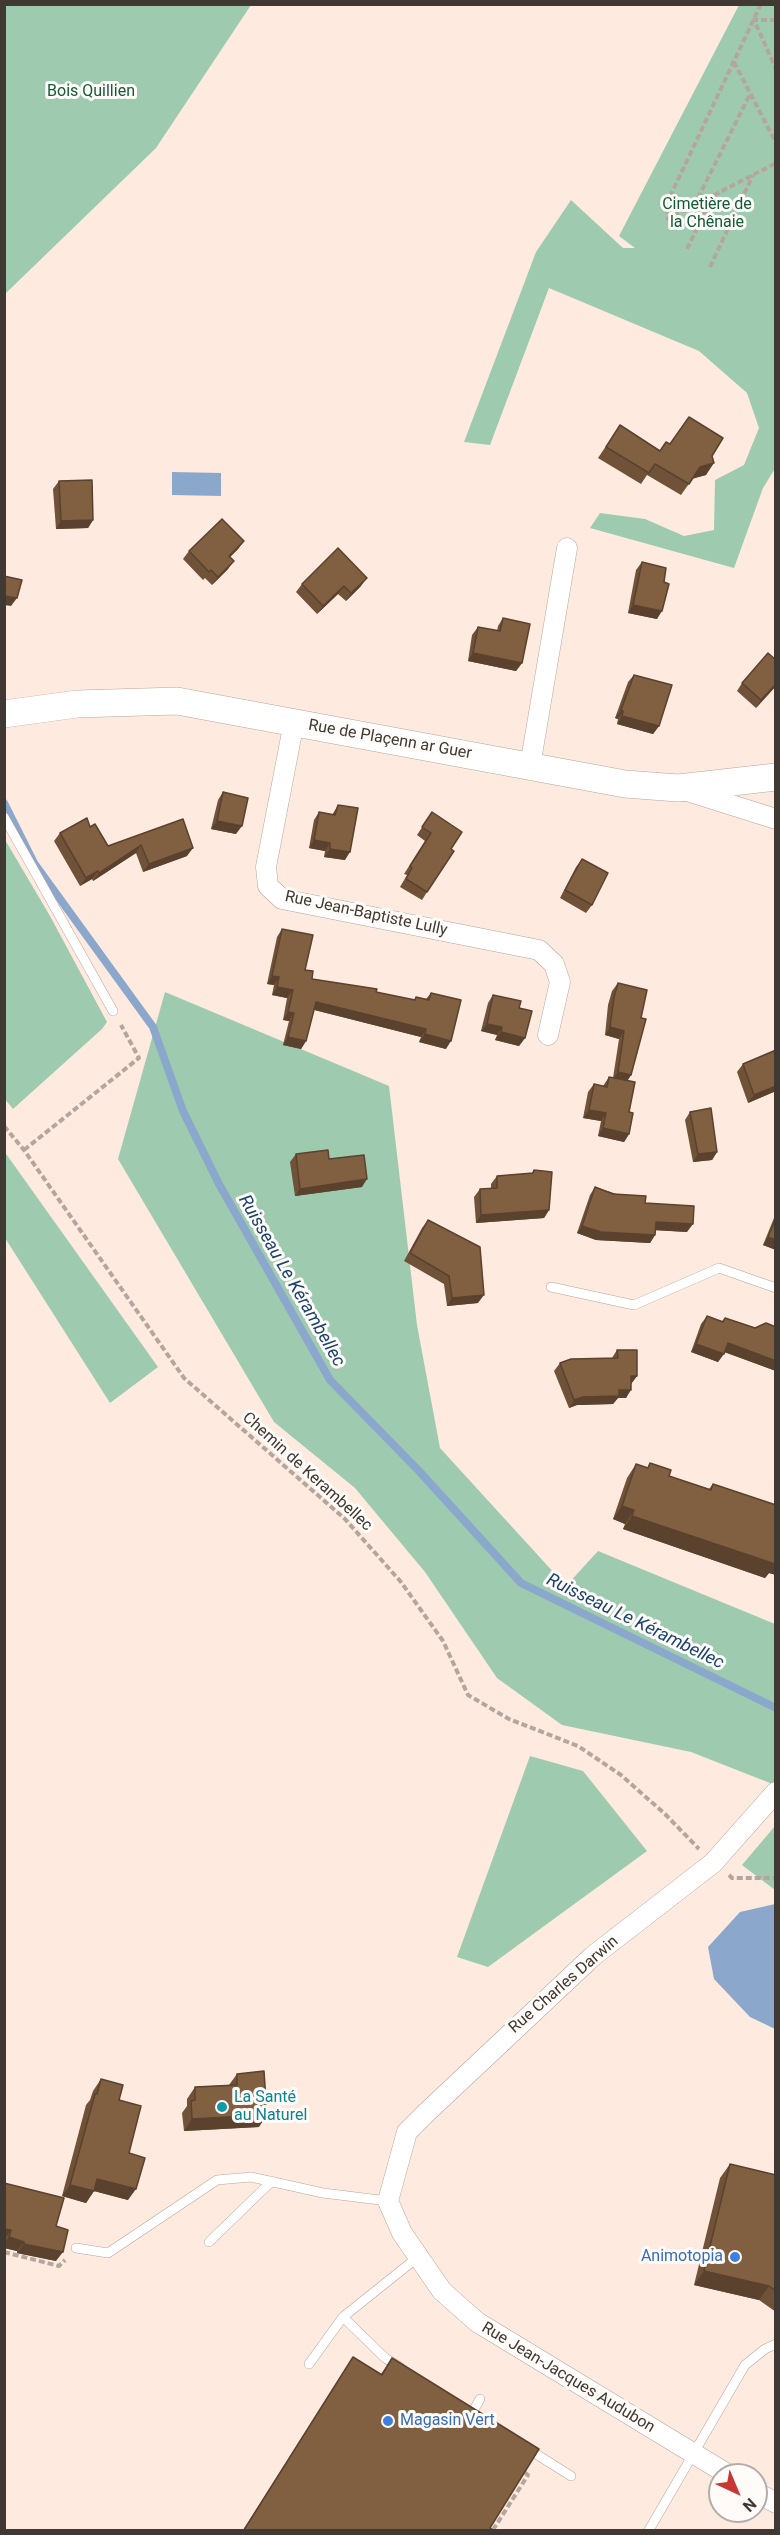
<!DOCTYPE html>
<meta charset="utf-8">
<style>
body{margin:0}
#map{position:relative;width:780px;height:2535px;overflow:hidden;background:#feeade;font-family:Roboto,sans-serif}
canvas{display:block}
.frame{position:absolute;inset:0;border:6px solid #3f3833;pointer-events:none}
.north{position:absolute;left:708px;top:2463px;width:60px;height:60px;box-sizing:border-box;background:#fffbf8;border:2px solid #b2ada9;border-radius:50%;rotate:136deg;font-size:16px;font-weight:700;line-height:24px;text-align:center;color:#3f3833}
.north::after{content:'';display:block;margin:auto;width:21px;height:27px;background:#c63735;clip-path:polygon(50% 0,100% 100%,50% 72%,0 100%)}
</style>
<div id="map">
<canvas width="780" height="2535"></canvas>
<div class="frame"></div>
<div class="north">N</div>
</div>
<script>
const ctx = document.querySelector('canvas').getContext('2d');
ctx.lineJoin = 'round';
function paint(path, color) { ctx.fillStyle = color; ctx.fill(path, 'evenodd'); }
const shape = rows => new Path2D(rows.map(r => 'M' + r).join(''));
function trace(path, color, width, dash) { ctx.strokeStyle = color; ctx.lineWidth = width; ctx.lineCap = dash ? 'butt' : 'round'; ctx.setLineDash(dash || []); ctx.stroke(path); }
function label(font, color, halo, rows, align = 'center') {
  ctx.font = font + ' Roboto,sans-serif'; ctx.lineWidth = 6; ctx.setLineDash([]); ctx.textBaseline = 'middle'; ctx.strokeStyle = halo; ctx.fillStyle = color; for (const [text, x, y, turn = 0] of rows) {
    ctx.save(); ctx.translate(x, y); ctx.rotate((+turn || 0) * Math.PI / 180); ctx.textAlign = isNaN(turn) ? turn : align; if (halo) ctx.strokeText(text, 0, 0); ctx.fillText(text, 0, 0); ctx.restore();
  }
}
paint(shape([
 [5,4,251,5,156,148,5,294],
 [739,5,775,5,776,467,763,488,734,568,590,528,600,513,645,519,684,536,714,530,715,480,744,465,759,428,747,393,699,351,549,288,490,445,464,442,536,252,571,200,623,248,635,248,619,236],
 [4,838,50,916,107,1022,102,1029,13,1109,4,1098],
 [165,992,389,1086,417,1325,440,1448,566,1586,598,1551,775,1624,775,1785,691,1752,562,1725,497,1678,425,1572,355,1488,274,1422,118,1159],
 [4,1151,158,1367,110,1403,5,1238],
 [530,1756,583,1771,647,1851,488,1967,457,1957],
 [775,1826,775,1890,742,1865]
]), '#9ecbaf');
paint(shape([
 [172,472,221,473,221,496,172,495],
 [775,1904,776,1904,775,2029,750,2017,714,1979,708,1947,740,1912]
]), '#8ba8cc');
trace(shape([
 [4,803,34,863,153,1027,183,1111,219,1184,330,1380,419,1471,521,1583,776,1708]
]), '#8ba8cc', 8);
const lane = shape([
 [4,817,113,1011],
 [551,1287,634,1305,719,1268,776,1288],
 [209,2242,272,2181],
 [76,2248,108,2253,217,2180,251,2177,323,2193,388,2201],
 [309,2364,343,2317],
 [400,2367,385,2358,343,2317,418,2257],
 [472,2413,480,2399],
 [528,2449,571,2476],
 [649,2530,745,2365,765,2349,776,2344]
]);
const street = shape([
 [294,722,266,867,268,886,282,899,539,950,554,964,560,982,548,1035],
 [530,766,567,548],
 [684,790,776,819],
 [729,2475,477,2322,442,2291,402,2233,388,2201,407,2132,426,2113,593,1956,713,1863,776,1792],
 [756,2492,776,2503]
]);
const secondary = shape([
 [4,714,77,704,177,701,625,784,678,788,776,777]
]);
trace(lane, '#b7a599', 10);
trace(street, '#b7a599', 21);
trace(secondary, '#b7a599', 28);
trace(shape([
 [761,4,666,205,668,219,776,163],
 [776,20,754,20,776,69],
 [734,62,776,143],
 [694,206,750,94],
 [687,249,712,197],
 [710,267,753,175],
 [4,1126,24,1150,184,1378,345,1519,401,1582,443,1641,468,1695,509,1719,578,1746,621,1775,665,1814,699,1849],
 [24,1150,139,1058,121,1025],
 [729,1875,732,1878,776,1878],
 [4,2252,59,2266,65,2260],
 [493,2530,528,2475,524,2472]
]), '#b5a69d', 4, [6, 3]);
trace(lane, '#fff', 9);
trace(street, '#fff', 20);
trace(secondary, '#fff', 27);
paint(shape([
 [620,425,660,451,670,444,712,456,706,475,693,478,681,495,647,475,641,484,598,458],
 [59,481,93,520,88,528,56,529,53,489],
 [244,541,238,549,230,557,228,569,212,585,205,578,203,580,183,559,189,551],
 [642,562,664,582,657,619,628,613,636,570],
 [302,584,361,586,346,601,338,594,317,614,296,592],
 [503,618,522,663,516,671,468,661,472,635,478,627,497,631,498,626],
 [776,660,776,686,756,708,737,691,742,683],
 [634,675,659,726,653,734,617,724,618,719,615,718,628,682],
 [223,792,236,834,211,829,218,800],
 [338,805,345,860,324,857,325,851,309,848,314,820,319,812,332,815],
 [432,812,451,849,427,892,422,900,400,887,407,875,404,874,425,841,417,835],
 [183,819,187,856,143,872,136,853,93,881,92,879,80,886,54,841,60,833,90,827,108,846],
 [582,859,592,905,586,913,560,898,576,867],
 [282,929,305,970,312,979,414,1000,416,997,426,999,431,993,446,1049,419,1042,421,1037,314,1010,306,1041,301,1049,283,1045,289,1021,283,1020,287,998,272,995,274,985,267,984,277,937],
 [618,983,641,1018,631,1075,627,1081,629,1112,629,1134,624,1142,598,1136,601,1121,583,1118,588,1092,594,1084,603,1086,609,1077,613,1078,619,1039,605,1035,608,1005,612,991],
 [493,995,519,1008,525,1038,519,1046,495,1040,497,1035,481,1031,488,1003],
 [776,1050,776,1091,748,1103,737,1072,743,1064],
 [690,1112,717,1152,712,1160,693,1162,685,1120],
 [296,1154,329,1159,362,1187,295,1196,290,1162],
 [534,1170,549,1210,544,1218,476,1223,474,1197,480,1189,491,1188,491,1184,497,1176,532,1173],
 [595,1187,645,1203,687,1232,656,1230,655,1235,650,1243,596,1240,577,1233,590,1195],
 [776,1213,776,1250,763,1245],
 [428,1220,478,1303,447,1306,444,1284,404,1261,422,1228],
 [707,1316,722,1321,725,1318,755,1328,776,1327,776,1371,724,1352,718,1362,691,1352,701,1324],
 [617,1350,637,1376,631,1384,626,1398,618,1398,613,1404,577,1405,569,1408,554,1371,560,1363,612,1358],
 [650,1463,669,1476,709,1489,713,1484,776,1505,776,1575,769,1573,765,1578,623,1529,625,1524,613,1519,627,1478,636,1464,647,1468],
 [237,2074,259,2127,184,2131,182,2113,187,2106,187,2099,195,2087,229,2085],
 [101,2079,119,2100,129,2153,128,2200,94,2191,86,2203,62,2196,86,2105,90,2100,93,2091],
 [730,2164,776,2175,776,2312,759,2300,694,2285,720,2178],
 [4,2183,56,2226,56,2261,17,2253,17,2251,4,2248],
 [353,2357,381,2374,392,2358,490,2528,493,2530,243,2530]
]), '#6f5238');
paint(shape([
 [714,463,706,475,692,479,700,467],
 [93,520,88,528,56,529,61,521],
 [244,541,238,549,223,564,229,556],
 [234,561,228,569,212,585,218,577],
 [367,578,361,586,346,601,351,593],
 [344,586,338,594,317,614,323,606],
 [4,596,17,598,11,606,4,605],
 [633,605,662,611,657,619,628,613],
 [473,653,522,663,516,671,468,661],
 [776,684,776,686,756,708,761,700],
 [621,710,623,711,618,719,615,718],
 [622,716,659,726,653,734,617,724],
 [217,821,242,826,236,834,211,829],
 [314,840,330,843,325,851,309,848],
 [141,845,136,853,93,881,99,873],
 [193,848,187,856,143,872,149,864],
 [330,849,350,852,345,860,324,857],
 [98,871,92,879,80,886,86,878],
 [272,976,279,977,274,985,267,984],
 [277,987,293,990,287,998,272,995],
 [316,1002,426,1029,421,1037,311,1009],
 [288,1012,294,1013,289,1021,283,1020],
 [487,1024,502,1027,497,1035,481,1031],
 [610,1027,624,1031,619,1039,605,1035],
 [501,1032,525,1038,519,1046,495,1040],
 [425,1034,451,1041,446,1049,419,1042],
 [288,1037,306,1041,301,1049,283,1045],
 [618,1072,631,1075,626,1083,612,1080],
 [776,1086,776,1091,748,1103,754,1095],
 [589,1110,606,1113,601,1121,583,1118],
 [603,1128,629,1134,624,1142,598,1136],
 [717,1152,712,1160,693,1162,698,1154],
 [367,1179,362,1187,295,1196,300,1189],
 [549,1210,544,1218,476,1223,481,1215],
 [656,1222,693,1224,687,1232,651,1230],
 [582,1226,655,1235,650,1243,596,1240,577,1233],
 [768,1237,776,1240,776,1250,763,1245],
 [484,1295,478,1303,447,1306,452,1298],
 [728,1343,776,1361,776,1371,722,1351],
 [696,1344,724,1354,718,1362,691,1352],
 [631,1376,637,1376,631,1384],
 [619,1390,631,1390,626,1398,618,1398,613,1404,577,1405,569,1408,574,1400,583,1397],
 [622,1506,634,1510,625,1524,613,1519],
 [632,1516,776,1559,776,1575,769,1573,765,1578,623,1529],
 [267,2115,259,2127,184,2131,192,2119],
 [97,2179,136,2189,128,2200,94,2191,86,2203,62,2196,70,2185],
 [4,2229,11,2230,4,2240],
 [9,2237,24,2242,17,2251,4,2248,4,2244],
 [24,2244,63,2252,56,2261,17,2253],
 [704,2271,769,2286,759,2300,694,2285]
]), '#5a422e');
const building = shape([
 [689,417,723,438,712,456,714,463,700,467,689,484,655,464,649,473,606,447,620,425,660,451,666,442,670,444,689,417],
 [92,480,93,520,61,521,59,481,92,480],
 [222,519,244,541,229,556,234,561,218,577,211,570,209,572,189,551,222,519],
 [338,548,367,578,351,593,344,586,323,606,302,584,338,548],
 [642,562,666,568,664,582,669,584,662,611,633,605,642,562],
 [4,576,22,580,17,598,4,596,4,576],
 [503,618,530,624,522,663,473,653,478,627,500,631,503,618],
 [768,653,776,660,776,684,761,700,742,683,768,653],
 [634,675,672,685,659,726,622,716,623,711,621,710,634,675],
 [223,792,248,798,242,826,217,821,223,792],
 [338,805,358,808,350,852,330,849,330,843,314,840,319,812,335,815,338,805],
 [432,812,462,832,451,849,454,851,427,892,406,879,412,868,410,866,431,833,422,827,432,812],
 [87,818,90,827,95,824,108,846,183,819,193,848,149,864,141,845,99,873,98,871,86,878,60,833,87,818],
 [582,859,608,873,592,905,565,890,582,859],
 [282,929,313,935,305,970,313,971,312,979,377,989,376,992,415,1000,416,997,429,1000,431,993,461,1000,451,1041,425,1034,426,1029,316,1002,306,1041,288,1037,294,1013,288,1012,293,990,277,987,279,977,272,976,282,929],
 [618,983,647,990,641,1018,646,1019,631,1075,618,1072,624,1031,610,1027,614,997,618,983],
 [493,995,521,1001,519,1008,532,1011,525,1038,501,1032,502,1027,487,1024,493,995],
 [776,1050,776,1086,754,1095,743,1064,776,1050],
 [609,1077,635,1082,629,1112,633,1113,629,1134,603,1128,606,1113,589,1110,594,1084,607,1087,609,1077],
 [711,1108,717,1152,698,1154,690,1112,711,1108],
 [328,1150,329,1159,364,1155,367,1179,300,1189,296,1154,328,1150],
 [534,1170,552,1172,549,1210,481,1215,480,1189,497,1188,497,1176,533,1173,534,1170],
 [595,1187,613,1194,646,1196,645,1203,694,1206,693,1224,656,1222,655,1235,601,1232,582,1226,595,1187],
 [776,1218,776,1240,768,1237,776,1218],
 [428,1220,480,1247,484,1295,452,1298,449,1276,410,1253,428,1220],
 [707,1316,723,1322,725,1318,755,1328,766,1323,776,1327,776,1361,728,1343,724,1354,696,1344,707,1316],
 [617,1350,637,1350,637,1376,631,1376,631,1390,619,1390,619,1396,583,1397,574,1400,560,1363,571,1359,618,1358,617,1350],
 [650,1463,671,1470,669,1476,711,1490,713,1484,776,1505,776,1561,775,1564,632,1516,634,1510,622,1506,636,1464,648,1468,650,1463],
 [264,2071,267,2115,192,2119,191,2101,195,2100,195,2087,237,2085,237,2074,264,2071],
 [101,2079,123,2085,119,2100,141,2106,129,2153,145,2158,136,2189,97,2179,94,2191,70,2185,95,2094,97,2094,101,2079],
 [730,2164,776,2175,776,2291,769,2286,704,2271,730,2164],
 [4,2183,64,2198,56,2226,68,2230,63,2252,24,2244,24,2242,9,2237,11,2230,4,2229,4,2183],
 [353,2357,382,2375,392,2358,539,2449,490,2528,493,2530,244,2530,353,2357]
]);
paint(building, '#815f41');
trace(building, '#5a422e', 1.5);
for (const [x, y, r, color] of [
 [222,2107,6,"#0f9aa8"],
 [735,2257,6,"#3f7fe0"],
 [388,2421,6,"#3f7fe0"]
]) { const dot = new Path2D(); dot.arc(x, y, r, 0, 2 * Math.PI); ctx.fillStyle = color; ctx.fill(dot); trace(dot, '#fffbf8', 2); }
label('16px', '#105b38', '#fffbf8', [
 ["Bois Quillien",91,92],
 ["Cimetière de",707,205],
 ["la Chênaie",707,223]
]);
label('16px', '#3f3833', '#fffbf8', [
 ["Rue de Plaçenn ar Guer",390,740,10],
 ["Rue Jean-Baptiste Lully",366,914,12],
 ["Chemin de Kerambellec",307,1472,42],
 ["Rue Charles Darwin",564,1985,-41],
 ["Rue Jean-Jacques Audubon",568,2378,31]
]);
label('16px', '#0d838f', '#fffbf8', [
 ["La Santé",234,2098],
 ["au Naturel",234,2116]
], 'left');
label('16px', '#366cbe', '#fffbf8', [
 ["Animotopia",723,2257],
 ["Magasin Vert",400,2421,"left"]
], 'right');
label('italic 18px', '#1a4371', '#fffbf8', [
 ["Ruisseau Le Kérambellec",291,1281,60],
 ["Ruisseau Le Kérambellec",635,1622,26]
]);
</script>
